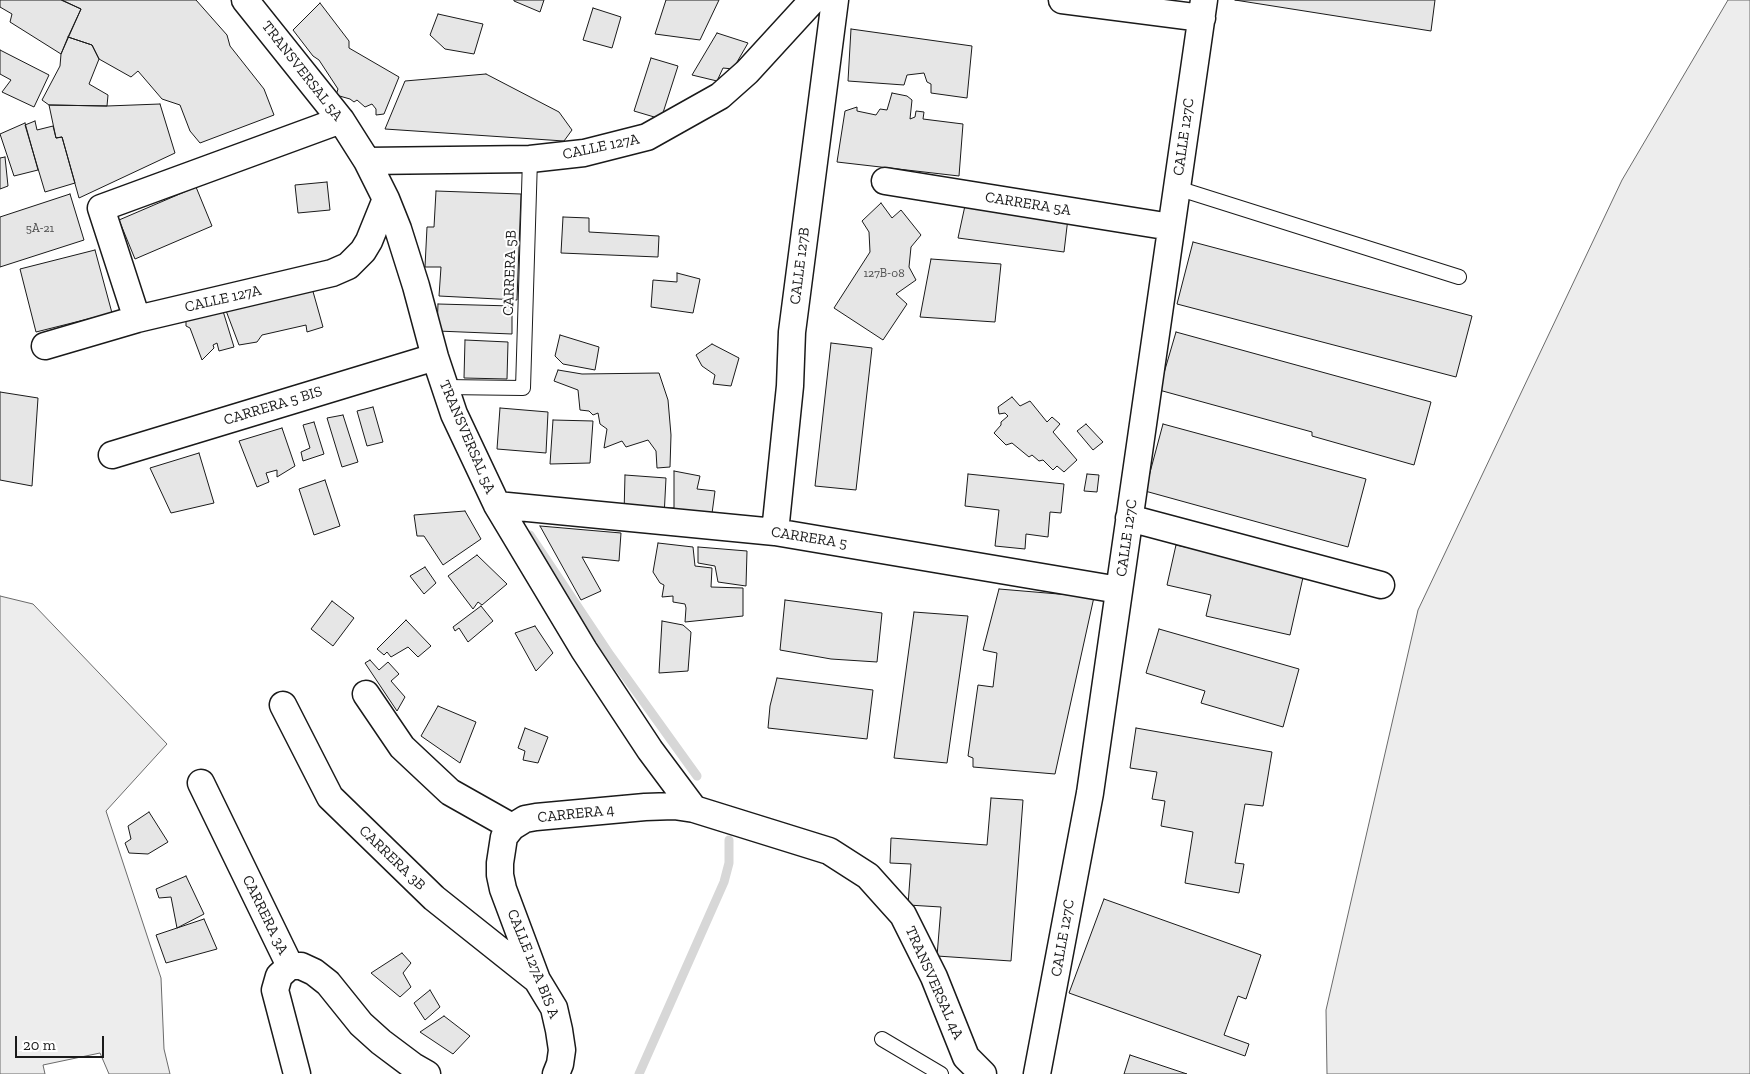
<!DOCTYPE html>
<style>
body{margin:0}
#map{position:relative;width:1750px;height:1074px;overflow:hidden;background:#fff;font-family:"Zilla Slab",serif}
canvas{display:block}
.scale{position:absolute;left:15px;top:1036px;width:89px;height:22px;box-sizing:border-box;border:2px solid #1a1a1a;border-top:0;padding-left:6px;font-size:15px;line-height:18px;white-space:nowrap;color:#1a1a1a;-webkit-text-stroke:4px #fff;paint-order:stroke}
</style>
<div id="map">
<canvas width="1750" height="1074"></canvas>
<div class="scale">20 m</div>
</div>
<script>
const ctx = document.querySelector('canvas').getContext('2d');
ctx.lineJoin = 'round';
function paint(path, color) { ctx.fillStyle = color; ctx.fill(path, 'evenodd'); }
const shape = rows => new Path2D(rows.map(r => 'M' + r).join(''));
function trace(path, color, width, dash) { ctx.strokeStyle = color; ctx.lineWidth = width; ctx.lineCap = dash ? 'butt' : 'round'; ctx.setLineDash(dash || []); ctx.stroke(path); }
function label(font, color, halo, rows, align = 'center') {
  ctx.font = font + ' "Zilla Slab",serif'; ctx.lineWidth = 4; ctx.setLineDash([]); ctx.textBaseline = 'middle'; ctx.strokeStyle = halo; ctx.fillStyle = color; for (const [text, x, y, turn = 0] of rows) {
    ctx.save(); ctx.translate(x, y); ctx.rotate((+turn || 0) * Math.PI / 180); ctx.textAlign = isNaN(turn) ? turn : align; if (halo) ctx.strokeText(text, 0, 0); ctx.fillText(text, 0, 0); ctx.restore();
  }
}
const built = shape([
 [1728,0,1750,0,1750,1074,1327,1074,1326,1010,1418,610,1622,180,1728,0],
 [0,596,33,604,167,744,106,811,161,978,164,1049,170,1074,109,1074,100,1053,43,1065,45,1074,0,1074,0,596]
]);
paint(built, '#ededed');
trace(built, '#6a6a6a', 1);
trace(shape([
 [530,535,610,655,697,776],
 [639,1074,724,882,729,863,729,840]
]), '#d7d7d7', 9);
const building = shape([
 [0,0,61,0,81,9,61,54,10,22,12,14,0,7,0,0],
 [62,0,196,0,227,35,230,46,264,89,274,115,200,143,190,131,180,105,162,99,138,71,131,77,99,59,92,45,68,37,81,9,62,0],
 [514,0,544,0,540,12,514,1,514,0],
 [666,0,719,0,700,40,655,34,666,0],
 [1235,0,1435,0,1431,31,1235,0],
 [320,3,349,41,349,48,399,77,384,114,376,115,376,109,372,104,365,107,357,100,354,102,350,99,336,95,338,89,319,60,313,56,293,30,320,3],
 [593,8,621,17,612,48,583,40,593,8],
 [438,14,483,24,474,54,445,49,430,35,438,14],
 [851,29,972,46,967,98,931,93,931,84,927,82,924,73,907,75,904,85,848,81,851,29],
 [717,33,748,43,733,69,723,68,717,81,692,75,717,33],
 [68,37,92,45,99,59,89,84,108,95,107,106,49,105,42,100,60,66,61,54,68,37],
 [0,50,49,75,34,107,2,92,11,80,0,74,0,50],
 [651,58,678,66,661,119,634,111,651,58],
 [486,74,559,112,572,130,564,141,385,129,405,81,486,74],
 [892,93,907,96,912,100,910,119,915,117,916,111,924,112,923,119,963,124,959,176,837,162,845,111,857,107,857,111,876,115,880,109,887,110,892,93],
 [160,104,175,153,79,198,62,137,56,138,49,105,107,106,160,104],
 [35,121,37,130,53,126,56,138,62,137,75,183,45,192,25,125,35,121],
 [25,123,38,170,14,176,0,134,25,123],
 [5,157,8,186,0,189,0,158,5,157],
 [327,182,330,210,298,213,295,185,327,182],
 [196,187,212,226,135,259,119,220,196,187],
 [436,191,521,194,517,300,439,296,441,267,425,267,427,227,434,227,436,191],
 [70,194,84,240,0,267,0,217,70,194],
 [966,201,1068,218,1064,252,958,238,966,201],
 [881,203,892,218,901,210,921,235,911,247,909,267,916,280,896,294,907,304,883,340,834,308,870,252,869,232,862,221,881,203],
 [563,217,589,218,589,232,659,236,658,257,561,253,563,217],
 [1193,242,1472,316,1456,377,1177,304,1193,242],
 [95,250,112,313,36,332,20,269,95,250],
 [931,259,1001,264,995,322,920,317,931,259],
 [677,273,700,279,693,313,651,307,653,280,677,282,677,273],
 [312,288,323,327,307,332,306,325,262,335,257,342,239,345,225,308,312,288],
 [438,304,512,306,512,334,437,331,438,304],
 [223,311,234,347,219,351,217,343,213,345,214,348,202,360,190,328,186,326,186,320,223,311],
 [1176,332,1431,402,1414,465,1312,436,1312,432,1159,390,1176,332],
 [560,335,599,347,595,370,563,364,555,356,560,335],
 [465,340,508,342,507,379,464,378,465,340],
 [831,343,872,348,856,490,815,486,831,343],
 [712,344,739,358,731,386,713,384,715,375,702,366,696,355,712,344],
 [558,370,582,374,659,373,668,400,671,435,670,467,657,468,656,451,648,440,626,447,622,441,604,448,607,429,600,424,598,413,593,415,589,411,580,410,578,390,554,381,558,370],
 [0,392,38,398,32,486,0,480,0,392],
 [1012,397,1020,406,1030,401,1047,422,1052,417,1060,424,1053,432,1077,460,1064,472,1057,466,1053,470,1043,460,1039,461,1032,455,1029,457,1012,443,1006,445,994,433,1001,425,1001,422,1008,416,1005,413,999,414,998,407,1012,397],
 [373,407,383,442,367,446,357,411,373,407],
 [500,408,548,412,546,453,497,449,500,408],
 [343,415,358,462,342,467,327,418,343,415],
 [553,420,593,421,590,463,550,464,553,420],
 [314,422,324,454,303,461,301,452,310,448,303,425,314,422],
 [1086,424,1103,442,1093,450,1077,431,1086,424],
 [1163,424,1366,479,1348,547,1145,491,1163,424],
 [282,428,295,466,277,477,277,470,266,473,269,482,257,487,239,441,282,428],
 [199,453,214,503,171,513,150,468,199,453],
 [674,471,700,476,697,489,715,491,711,521,667,516,668,508,674,508,674,471],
 [968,474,1064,484,1061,513,1050,512,1048,537,1026,534,1025,549,995,546,999,510,965,506,968,474],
 [1087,474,1099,475,1097,492,1084,491,1087,474],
 [625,475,666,478,664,517,624,514,625,475],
 [325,480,340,526,314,535,299,489,325,480],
 [465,511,481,539,443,565,424,536,417,536,414,515,465,511],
 [540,526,621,533,619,561,582,557,601,591,581,600,540,526],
 [658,543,693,547,695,566,712,568,711,587,743,588,743,616,685,622,686,608,685,604,673,602,673,596,662,597,664,585,660,583,653,572,658,543],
 [1176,545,1304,573,1290,635,1206,616,1211,595,1167,585,1176,545],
 [698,547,747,551,746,586,718,582,715,566,698,563,698,547],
 [477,555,507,584,482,605,478,602,473,609,448,576,477,555],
 [425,567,436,583,424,594,410,576,425,567],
 [999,589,1094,597,1055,774,973,767,973,758,968,756,978,685,993,687,997,653,983,650,999,589],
 [785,600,882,613,877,662,831,659,780,650,785,600],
 [332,601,354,618,333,646,311,629,332,601],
 [481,606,493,621,468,642,459,628,455,631,453,627,481,606],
 [914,612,968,616,947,763,894,758,914,612],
 [406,620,431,646,418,657,408,647,391,657,387,652,384,655,377,649,406,620],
 [662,621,683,625,691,632,688,671,659,673,662,621],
 [535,626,553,653,536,671,515,633,535,626],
 [1159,629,1299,669,1283,727,1201,703,1205,691,1146,673,1159,629],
 [370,660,379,670,388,662,399,674,391,681,405,697,397,711,365,663,370,660],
 [777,678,873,690,867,739,768,728,770,706,777,678],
 [438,706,476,722,460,763,421,736,438,706],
 [525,728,548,737,538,763,523,760,525,751,518,748,525,728],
 [1136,728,1272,752,1263,806,1245,804,1235,863,1244,864,1239,893,1185,883,1193,832,1161,826,1165,801,1152,799,1157,772,1130,768,1136,728],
 [991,798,1023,800,1011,961,937,956,941,907,908,905,911,864,890,863,891,838,987,845,991,798],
 [149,812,168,842,148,854,129,853,125,843,131,839,128,826,149,812],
 [186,876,204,914,177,928,171,897,159,898,156,889,186,876],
 [1104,899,1261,955,1246,999,1238,996,1224,1035,1249,1044,1245,1056,1069,993,1104,899],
 [204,919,217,949,166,963,156,935,204,919],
 [402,953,411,963,403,973,411,987,400,997,371,973,402,953],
 [430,990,440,1007,425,1020,414,1003,430,990],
 [444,1016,470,1036,453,1054,420,1032,444,1016],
 [1130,1055,1187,1074,1124,1074,1130,1055]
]);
paint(building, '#e6e6e6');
trace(building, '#1a1a1a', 1);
const lane = shape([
 [1177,188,1459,277],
 [445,387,523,388,530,159],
 [882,1039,941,1074]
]);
const street = shape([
 [245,0,341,120,367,161,386,199,398,229,416,286,435,357,454,414,497,505,584,650,650,750,694,809],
 [1062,0,1202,18],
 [367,161,530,159,584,153,647,137,720,96,747,72,813,0],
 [885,181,1171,227],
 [137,319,101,208,341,120],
 [45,346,137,319,332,273,348,266,363,251,369,241,386,199],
 [112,455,435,357],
 [497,505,775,532,1119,590],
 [1129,518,1381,585],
 [775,532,790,386,792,332,835,0],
 [366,694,402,747,450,792,512,827],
 [283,705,330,797,434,898,537,980],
 [201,783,290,966],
 [290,966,301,966,314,972,328,983,361,1024,381,1042,413,1066,427,1074],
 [290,966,279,976,275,990,297,1074],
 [556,1074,560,1064,562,1050,559,1030,554,1008,537,980,503,889,500,875,500,863,504,837,512,827,525,819,536,817,645,807,674,806,694,809,829,851,868,876,903,915,934,977,966,1057,983,1074],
 [1037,1074,1090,793,1204,0]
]);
trace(lane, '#1a1a1a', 16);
trace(street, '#1a1a1a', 29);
trace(lane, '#fff', 14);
trace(street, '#fff', 26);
label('12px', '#4d4d4d', null, [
 ["5A-21",40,229],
 ["127B-08",884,274]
]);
label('15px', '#1a1a1a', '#fff', [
 ["TRANSVERSAL 5A",302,71,52],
 ["CALLE 127C",1184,137,-82],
 ["CALLE 127A",601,147,-12],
 ["CARRERA 5A",1028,204,9],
 ["CALLE 127B",800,266,-83],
 ["CARRERA 5B",510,273,-88],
 ["CALLE 127A",223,299,-13],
 ["CARRERA 5 BIS",273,406,-17],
 ["TRANSVERSAL 5A",467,437,67],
 ["CARRERA 5",809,538,9],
 ["CALLE 127C",1127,538,-82],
 ["CARRERA 4",576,814,-6],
 ["CARRERA 3B",392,858,44],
 ["CARRERA 3A",265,915,64],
 ["CALLE 127C",1063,938,-80],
 ["CALLE 127A BIS A",533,964,68],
 ["TRANSVERSAL 4A",934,983,66]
]);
</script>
